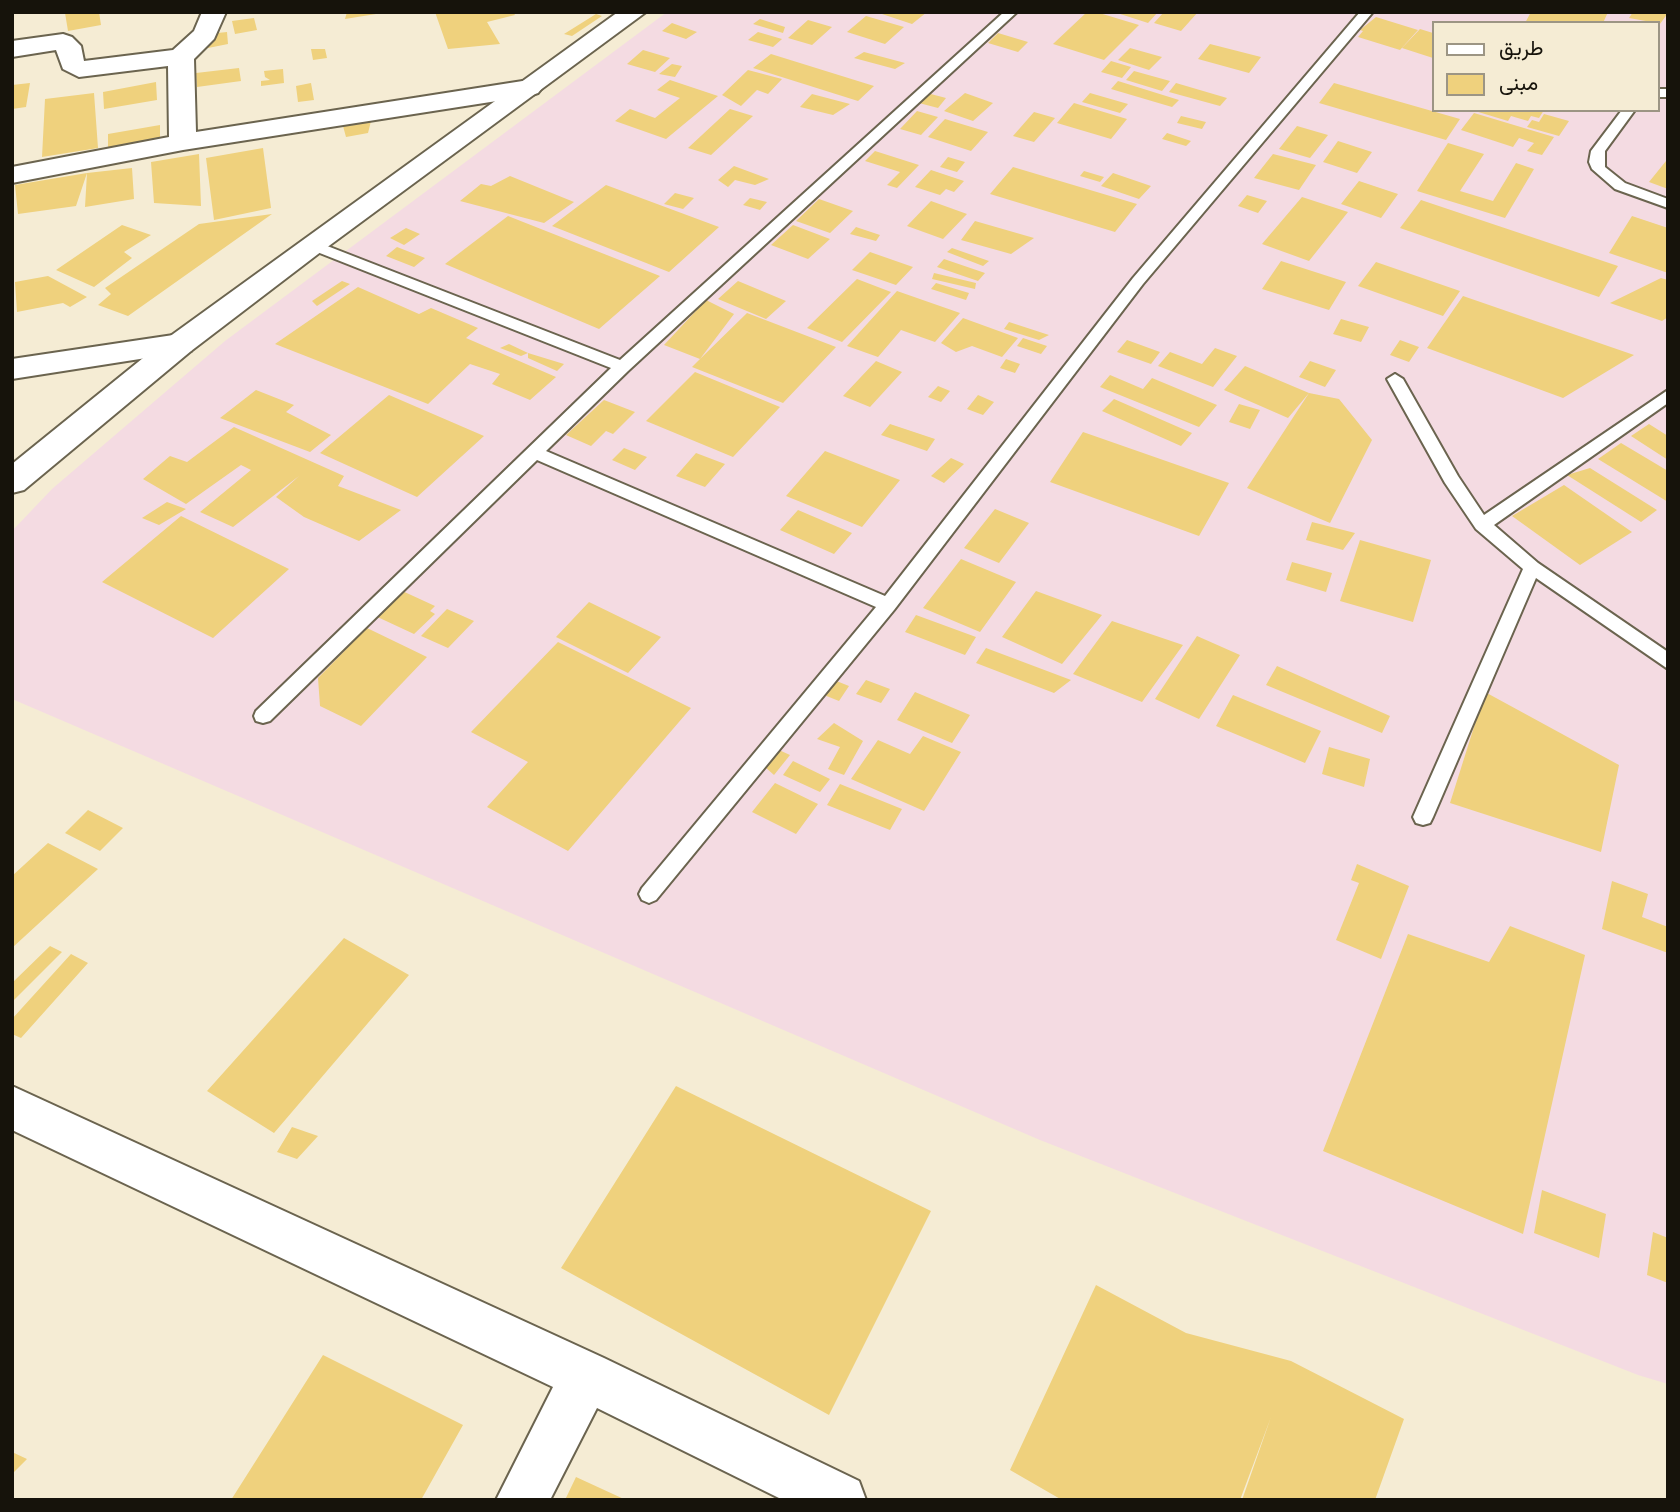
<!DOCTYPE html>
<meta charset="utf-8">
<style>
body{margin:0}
#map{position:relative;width:1680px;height:1512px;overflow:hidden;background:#f5ecd4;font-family:Figtree,Vazirmatn,sans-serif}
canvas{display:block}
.frame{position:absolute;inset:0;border:14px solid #16130b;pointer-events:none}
.legend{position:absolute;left:1432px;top:21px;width:228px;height:91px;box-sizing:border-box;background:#f5ecd4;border:2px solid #9c9584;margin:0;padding:9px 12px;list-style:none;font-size:21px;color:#16130b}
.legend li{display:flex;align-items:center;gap:14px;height:35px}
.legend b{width:35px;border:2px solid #9c9584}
</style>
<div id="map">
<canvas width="1680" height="1512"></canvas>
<div class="frame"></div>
<ul class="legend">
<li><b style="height:9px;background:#fff"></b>طريق</li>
<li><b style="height:19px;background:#efd17d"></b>مبنى</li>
</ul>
</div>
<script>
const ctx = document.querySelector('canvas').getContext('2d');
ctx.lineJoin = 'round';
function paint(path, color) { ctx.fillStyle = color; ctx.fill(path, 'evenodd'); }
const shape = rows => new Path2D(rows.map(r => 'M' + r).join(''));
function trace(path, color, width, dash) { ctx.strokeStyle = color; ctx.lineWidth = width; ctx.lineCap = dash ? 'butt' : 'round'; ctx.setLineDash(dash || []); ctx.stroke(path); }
paint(shape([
 [667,12,1668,12,1668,1384,1638,1375,1040,1140,12,699,12,531,52,489,225,341],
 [1433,23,1657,23,1657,110,1433,110]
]), '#f4dbe2');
paint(shape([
 [99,12,101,25,68,31,65,13],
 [347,12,376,12,376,14,345,19],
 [435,12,513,12,515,15,487,22,500,44,448,49],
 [876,12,927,12,912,24],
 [1087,12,1096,12,1139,25,1104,60,1053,44],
 [1114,12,1158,12,1148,23],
 [1164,12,1198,12,1181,31,1154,23],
 [1531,12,1608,12,1603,23,1525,23],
 [1633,12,1668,12,1668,13,1657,28,1657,23,1629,18],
 [596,14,602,16,572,36,564,34],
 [866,16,904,27,885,44,847,32],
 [1376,17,1418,30,1400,50,1358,37,1363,31,1360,30],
 [254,18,257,30,235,34,232,21],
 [760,19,785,27,783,33,753,24],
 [808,20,832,27,812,45,788,38],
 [672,23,697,32,686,39,662,31],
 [1420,29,1433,33,1433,58,1402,48],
 [227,32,228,44,208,48,208,34],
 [758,32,782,39,773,47,748,40],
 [998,33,1028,42,1018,52,988,43],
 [1210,44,1261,57,1249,73,1198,59],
 [1130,48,1162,57,1149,70,1118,60],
 [311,49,325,49,327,58,313,60],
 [643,50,670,58,655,72,627,64],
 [864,52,905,63,895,69,854,58],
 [771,54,874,86,858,101,753,68],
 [1111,61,1131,67,1122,78,1101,72],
 [672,64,682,66,675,77,659,74],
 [239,68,241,81,197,87,196,73],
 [283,69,284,83,261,86,261,81,270,80,265,77,264,71],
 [748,70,782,79,768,94,757,90,741,106,722,95],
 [1134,71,1170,81,1162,91,1126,80],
 [670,80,718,96,666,139,615,121,630,109,655,118,680,98,657,90],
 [1118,81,1179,100,1172,107,1111,89],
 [156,82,157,100,104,109,103,92],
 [30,83,26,107,12,109,12,85],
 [311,83,314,100,298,102,296,86],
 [1176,83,1227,98,1220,106,1169,92],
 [1334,83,1460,119,1446,140,1319,103],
 [94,93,98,148,42,157,45,99],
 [927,93,946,98,938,108,919,103],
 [965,93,993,103,973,121,944,111],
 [1090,93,1128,104,1120,113,1082,102],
 [812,94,850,104,833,115,800,107],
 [1074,103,1127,119,1111,139,1057,123],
 [730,109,753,116,711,155,688,148],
 [1544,110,1539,118,1531,116,1528,121,1511,116,1508,121,1475,111],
 [917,111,938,117,921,135,900,129],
 [1034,112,1055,118,1034,142,1013,136],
 [1474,113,1554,137,1542,155,1527,151,1534,143,1519,138,1513,147,1461,130],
 [1544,114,1569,121,1559,136,1527,127,1532,120,1539,122],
 [1181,116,1206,122,1202,129,1177,123],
 [945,119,988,132,971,151,928,137],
 [371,121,368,133,346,137,343,126],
 [160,125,160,138,108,148,108,134],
 [1297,126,1328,135,1310,158,1279,149],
 [1167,133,1191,141,1186,146,1162,139],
 [1338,141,1372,152,1357,173,1323,162],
 [1448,143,1484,154,1460,191,1493,201,1516,163,1534,169,1505,218,1417,191],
 [263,148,271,208,214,220,206,158],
 [875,151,919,165,897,188,887,185,900,172,865,161],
 [199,154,201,206,154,203,151,162],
 [1273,154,1316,165,1299,190,1254,178],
 [948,157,965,162,957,172,940,167],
 [1666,161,1668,161,1668,189,1649,182],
 [734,166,769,179,755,185,735,180,728,187,718,180],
 [1013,167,1137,204,1115,232,990,194],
 [132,168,134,199,85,207,87,173],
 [931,170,964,181,954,192,946,189,940,195,915,187],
 [1084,171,1104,177,1100,182,1080,176],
 [87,173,76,206,18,214,15,185],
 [1113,173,1151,186,1139,199,1101,186],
 [510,176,574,202,544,223,460,201,481,184,491,186],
 [1359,181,1398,194,1381,218,1341,204],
 [606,185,719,227,669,272,552,226],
 [675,193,694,198,683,209,664,204],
 [1247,195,1267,201,1258,213,1238,206],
 [1302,197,1348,212,1309,261,1262,244],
 [750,198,767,202,760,210,743,205],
 [819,199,853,211,830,233,796,221],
 [1421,200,1618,266,1599,297,1400,228],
 [931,201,967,214,943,239,907,226],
 [272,214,128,316,98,305,111,294,105,288,199,224],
 [508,216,660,276,599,329,445,264],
 [1632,216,1668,228,1668,273,1609,253],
 [975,221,1034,238,1011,254,961,240],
 [122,225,151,235,124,252,132,258,94,287,56,270],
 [793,225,830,239,808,259,771,245],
 [856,227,880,235,876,241,850,234],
 [406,228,420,234,404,245,390,238],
 [397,247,425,258,414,267,386,256],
 [952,248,989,261,983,266,947,252],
 [870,252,913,267,896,285,852,270],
 [944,259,985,273,978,281,937,267],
 [1281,261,1346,282,1329,310,1262,289],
 [1376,262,1460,291,1443,316,1358,286],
 [934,273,976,283,975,289,932,279],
 [48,276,87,297,70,307,63,303,17,312,15,282],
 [1661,278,1668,280,1668,317,1662,321,1610,303],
 [857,279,891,292,842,342,807,328],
 [342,281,350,284,317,306,312,301],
 [738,281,786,301,766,319,718,299],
 [936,283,969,293,966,300,931,289],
 [358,287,419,314,431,308,478,328,466,338,556,377,530,400,492,384,500,374,470,364,428,404,275,344],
 [897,291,960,313,935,342,901,330,878,357,847,346],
 [1463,296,1634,355,1563,398,1427,348],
 [706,300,734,314,700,359,747,313,836,347,783,403,692,367,700,359,664,345],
 [963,318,1018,338,1002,357,972,346,956,352,941,343],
 [1341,319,1369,327,1361,342,1333,334],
 [1009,322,1049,335,1039,340,1004,329],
 [1023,338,1047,346,1041,354,1017,346],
 [1127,340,1160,352,1151,364,1117,352],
 [1400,340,1419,347,1409,362,1390,355],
 [509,344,528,353,521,356,500,348],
 [1215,348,1237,356,1213,387,1158,366,1170,352,1202,364],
 [528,353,564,364,557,371,528,358],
 [1006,359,1020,364,1015,373,1000,368],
 [876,361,902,372,870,407,843,396],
 [1310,361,1336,370,1325,387,1299,377],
 [1245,366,1309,393,1288,418,1224,390],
 [695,372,780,407,733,457,646,421],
 [1110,375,1143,389,1152,378,1217,405,1199,427,1100,387],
 [938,386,950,391,941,402,928,397],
 [256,390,294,405,286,412,331,435,310,452,220,418],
 [1309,393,1339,399,1372,440,1330,523,1247,488],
 [389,395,484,436,417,497,320,453],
 [978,395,994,402,983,415,967,409],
 [1114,399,1192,433,1181,446,1102,411],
 [604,400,635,412,613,434,606,431,591,446,566,435],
 [1239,404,1260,410,1250,429,1229,422],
 [890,424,935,439,927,451,881,435],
 [1649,424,1668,436,1668,460,1631,436],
 [234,427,344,476,338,486,401,510,359,541,304,517,276,497,299,476,233,527,200,512,251,470,241,465,186,504,143,479,170,456,187,462],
 [1083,432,1229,483,1199,536,1050,482],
 [1621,443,1668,471,1668,502,1598,459],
 [624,448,647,457,635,470,612,460],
 [825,451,900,480,862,527,786,496],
 [696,453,725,464,705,487,676,476],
 [951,458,964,464,944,483,931,476],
 [1590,468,1657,510,1641,522,1567,475],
 [1564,485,1632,532,1580,565,1512,516],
 [167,502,186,509,159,525,142,518],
 [995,509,1029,523,999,563,964,548],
 [798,510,852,533,834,554,780,530],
 [181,516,289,569,213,638,102,582],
 [1312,522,1355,533,1343,550,1306,540],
 [1360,540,1431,560,1413,622,1340,601],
 [961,559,1016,582,980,632,923,608],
 [1292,562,1332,573,1326,592,1286,580],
 [398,589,435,606,430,611,435,614,414,634,371,614],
 [1036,591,1102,615,1062,664,1002,637],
 [589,602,661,637,628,673,556,637],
 [447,609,474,621,448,648,421,636],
 [916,615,976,637,965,655,905,632],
 [1112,621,1183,645,1142,702,1073,674],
 [367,628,427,657,361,726,320,706,318,678],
 [1197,636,1240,655,1199,719,1155,699],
 [558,642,691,708,568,851,487,807,528,762,471,732],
 [986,648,1071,680,1054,693,976,663],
 [1277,666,1390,716,1382,733,1266,685],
 [834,680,849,686,839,701,824,695],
 [866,680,890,689,881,703,856,694],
 [915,692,970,715,952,743,897,720],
 [1485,692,1619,765,1601,852,1450,803],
 [1233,695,1321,731,1305,763,1216,726],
 [834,723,863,741,844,775,828,769,840,747,817,739],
 [923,736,961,752,924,811,851,779,878,740,910,754],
 [1329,747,1370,759,1364,787,1322,774],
 [779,750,790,755,774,775,765,767],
 [793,761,830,779,820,792,783,775],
 [775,783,818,804,796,834,752,812],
 [840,784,902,809,890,830,827,805],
 [88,810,123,828,100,851,65,833],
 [48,843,98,869,12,948,12,876],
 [1357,864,1409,886,1381,959,1336,940,1359,883,1351,880],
 [1612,881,1648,894,1642,917,1668,927,1668,953,1602,929],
 [1510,926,1585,955,1523,1234,1323,1151,1408,934,1489,962],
 [344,938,409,975,274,1133,207,1091],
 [50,946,62,952,12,1002,12,983],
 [71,954,88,963,21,1038,12,1034,12,1019],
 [676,1086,931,1211,829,1415,561,1268],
 [292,1127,318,1136,297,1159,277,1152],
 [1542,1190,1606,1214,1599,1258,1534,1233],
 [1653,1232,1668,1238,1668,1283,1647,1275],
 [1096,1285,1186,1333,1291,1361,1404,1419,1375,1500,1242,1500,1271,1417,1240,1500,1062,1500,1010,1470],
 [323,1355,463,1425,421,1500,231,1500],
 [12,1452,27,1459,12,1474],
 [576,1477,626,1500,565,1500]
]), '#efd17d');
const lane = shape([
 [1004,12,1017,12,628,371,546,451,885,596,1133,278,1360,12,1373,12,1143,284,894,610,656,900,649,903,642,900,639,894,642,888,876,607,537,460,270,721,263,723,256,721,254,716,256,711,611,368,307,248,305,245,307,242,317,242,620,360,1004,12],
 [1657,89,1668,89,1668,97,1657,97,1657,89],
 [1622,110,1635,110,1605,151,1605,167,1625,183,1668,199,1668,208,1615,189,1592,169,1589,162,1591,151,1622,110],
 [1395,374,1403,379,1458,476,1484,515,1668,390,1668,403,1494,525,1538,563,1668,652,1668,669,1536,578,1433,817,1430,823,1423,825,1416,823,1413,817,1523,569,1476,529,1445,483,1387,379,1395,374]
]);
const street = shape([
 [202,12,226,12,214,39,194,59,196,132,529,80,538,83,542,88,538,93,529,96,183,150,12,183,12,167,169,137,168,66,79,77,63,69,56,50,12,57,12,41,63,34,72,37,81,46,84,61,173,50,194,31,202,12],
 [180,334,191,337,195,344,191,351,12,379,12,359,180,334],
 [12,1086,604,1358,859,1481,866,1500,783,1500,597,1408,550,1500,496,1500,553,1387,12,1130,12,1086]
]);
const secondary = shape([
 [618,12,646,12,322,251,191,351,24,490,12,493,12,464,169,337,618,12]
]);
trace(lane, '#6b644f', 4);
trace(street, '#6b644f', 4);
trace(secondary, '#6b644f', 4);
paint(lane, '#fff');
paint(street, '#fff');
paint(secondary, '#fff');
</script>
